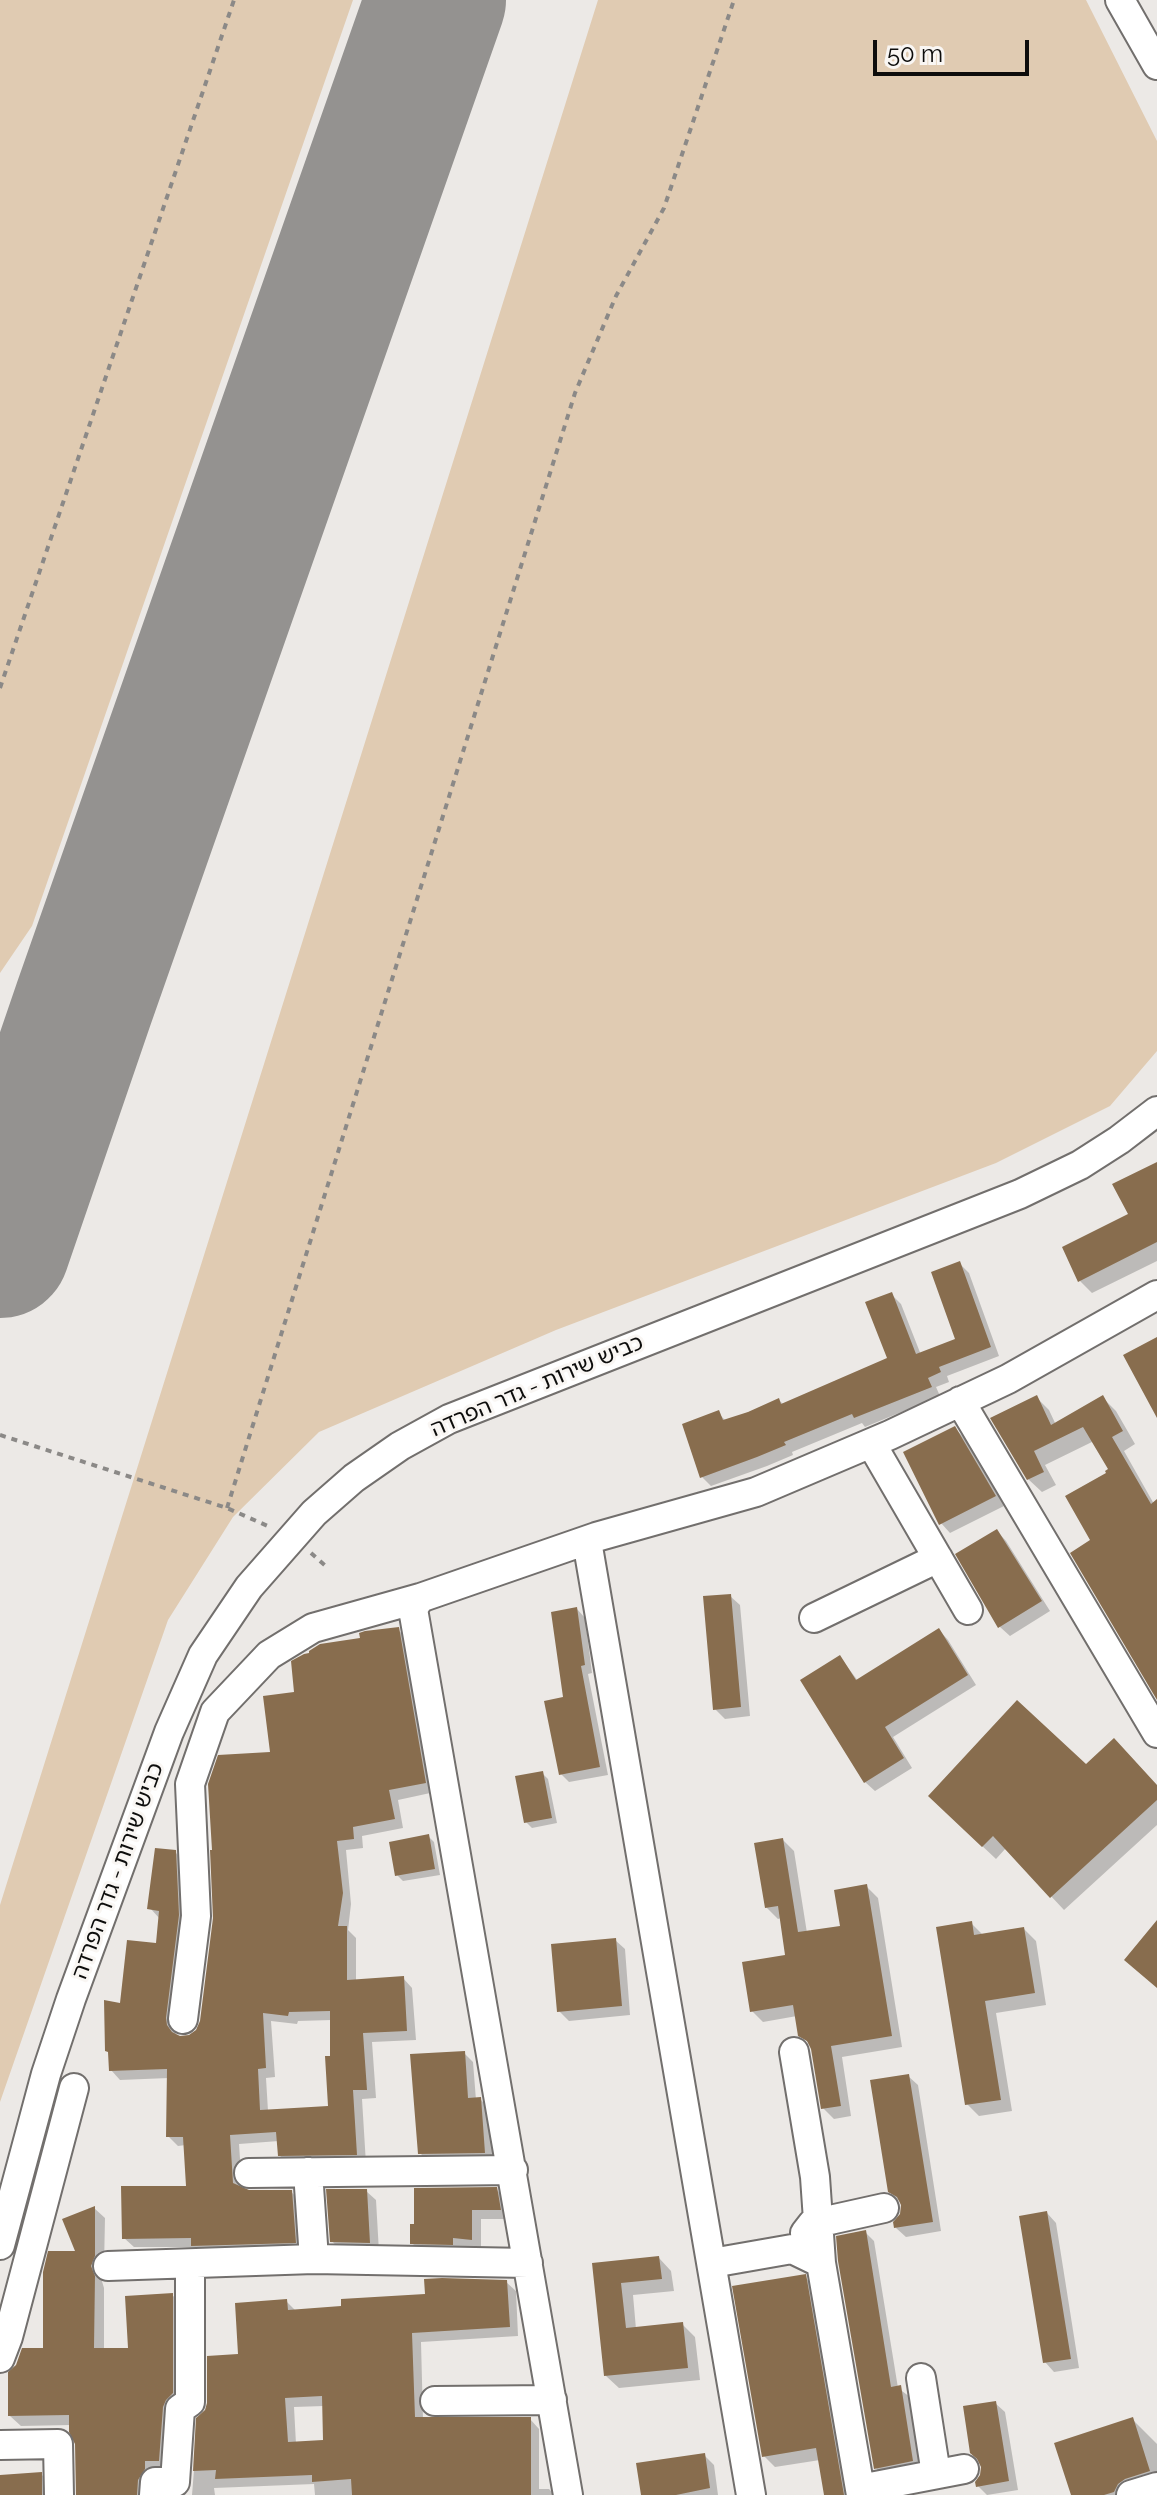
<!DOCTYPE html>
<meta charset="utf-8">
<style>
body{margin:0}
#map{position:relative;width:1157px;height:2495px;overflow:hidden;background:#ece9e6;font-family:Raleway,sans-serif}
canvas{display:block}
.scale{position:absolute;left:873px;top:40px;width:156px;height:36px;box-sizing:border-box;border:4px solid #0d0d0c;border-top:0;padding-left:10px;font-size:24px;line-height:28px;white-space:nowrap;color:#0d0d0c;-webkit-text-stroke:6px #f9f6f3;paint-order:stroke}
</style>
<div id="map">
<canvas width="1157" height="2495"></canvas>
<div class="scale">50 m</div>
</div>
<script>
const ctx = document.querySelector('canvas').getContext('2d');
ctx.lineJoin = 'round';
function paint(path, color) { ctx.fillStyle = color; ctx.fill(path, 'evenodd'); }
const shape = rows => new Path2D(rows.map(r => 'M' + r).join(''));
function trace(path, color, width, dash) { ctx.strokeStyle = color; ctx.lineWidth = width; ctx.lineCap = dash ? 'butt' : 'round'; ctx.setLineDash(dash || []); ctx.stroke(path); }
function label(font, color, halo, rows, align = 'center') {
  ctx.font = font + ' Raleway,"Noto Sans Hebrew",sans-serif'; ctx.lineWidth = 6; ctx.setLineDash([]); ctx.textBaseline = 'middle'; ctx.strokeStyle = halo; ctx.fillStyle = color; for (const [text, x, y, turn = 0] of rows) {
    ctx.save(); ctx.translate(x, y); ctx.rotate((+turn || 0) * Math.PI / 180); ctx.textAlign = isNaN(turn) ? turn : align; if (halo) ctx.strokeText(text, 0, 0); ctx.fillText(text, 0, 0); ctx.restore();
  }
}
paint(shape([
 [0,0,353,0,32,926,0,973],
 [598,0,1086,0,1157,141,1157,1051,1110,1106,996,1163,556,1330,319,1432,233,1517,168,1620,0,2102,0,1905]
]), '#e0cbb2');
paint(shape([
 [1157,1164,1157,1261,1092,1293,1080,1281,1131,1215],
 [959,1263,969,1273,999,1356,947,1376,949,1382,936,1387,940,1396,865,1427,862,1423,792,1452,793,1455,767,1466,711,1486,702,1477,718,1413,726,1421,779,1400,784,1405,890,1359,891,1294,901,1304,921,1355,958,1340],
 [1036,1397,1049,1410,1056,1425,1103,1398,1116,1411,1135,1444,1124,1451,1154,1504,1157,1502,1157,1696,1093,1540,1110,1470,1094,1441,1045,1465,1056,1485,1042,1492,1028,1479],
 [955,1428,964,1438,1004,1506,950,1533,941,1523],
 [997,1531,1006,1541,1050,1611,1010,1636,1000,1627,958,1555],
 [730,1596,740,1605,750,1716,725,1719,715,1709],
 [577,1609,585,1618,592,1673,588,1674,608,1775,569,1782,561,1774,565,1699],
 [398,1630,408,1639,435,1792,398,1800,403,1828,362,1836,363,1848,346,1850,351,1904,348,1930,356,1938,356,1981,403,1978,412,1988,416,2040,372,2042,376,2098,362,2099,366,2164,289,2164,279,2155,279,2141,239,2144,242,2189,249,2192,291,2192,301,2201,304,2251,203,2255,195,2247,134,2247,124,2238,188,2188,186,2145,178,2146,168,2136,169,2078,120,2080,111,2070,122,2006,157,1945,160,1919,150,1908,175,1852,185,1862,188,1926,175,2028,176,2036,190,2037,198,2031,272,1754,296,1694,362,1639],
 [332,2020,330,2108,268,2111,266,2078,275,2077,271,2021,297,2024,298,2021],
 [939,1630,948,1640,976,1685,893,1737,912,1768,875,1791,865,1782,840,1657,858,1681],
 [1086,1767,1157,1787,1157,1825,1064,1910,1006,1848,996,1859,943,1809],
 [542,1773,548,1779,557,1823,532,1828,526,1822],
 [428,1836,434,1842,440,1875,403,1881,397,1875],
 [783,1840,794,1851,807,1933,843,1927,867,1887,878,1898,902,2047,842,2057,851,2116,834,2119,823,2108,812,2046,800,2035,797,2016,763,2022,752,2011,788,1957,781,1918,778,1919,766,1907],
 [971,1923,984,1936,1024,1929,1036,1941,1046,2005,996,2013,1012,2111,979,2116,967,2104],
 [615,1940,625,1949,630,2015,569,2021,559,2011],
 [464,2053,473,2062,476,2100,480,2099,490,2109,494,2162,430,2163,420,2153],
 [908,2076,918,2085,941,2231,906,2237,896,2228,902,2215,903,2205,890,2191],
 [496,2189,506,2199,509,2219,481,2219,481,2249,461,2247,461,2253,421,2252,412,2243],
 [366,2191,376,2200,379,2252,341,2251,332,2241],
 [94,2208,105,2218,104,2267,101,2278,104,2288,104,2350,131,2350,172,2295,183,2305,183,2404,169,2471,148,2495,76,2495,77,2443,71,2425,21,2426,10,2416,45,2350],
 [1047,2213,1056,2223,1079,2368,1054,2372,1045,2362],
 [865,2232,874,2241,898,2388,910,2397,922,2471,885,2478,876,2468],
 [659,2258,671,2271,674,2291,633,2295,636,2329,682,2324,695,2337,700,2380,619,2388,606,2376,594,2265],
 [805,2277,816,2288,852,2495,826,2495,820,2460,775,2467,764,2456],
 [506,2282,516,2291,518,2336,421,2342,423,2419,530,2419,539,2429,539,2489,549,2489,555,2495,315,2495,314,2484,214,2488,215,2495,192,2495,198,2419,206,2412,240,2356,286,2301,296,2311,343,2308],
 [324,2406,325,2442,296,2444,294,2407],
 [995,2403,1005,2412,1018,2490,987,2495,978,2486,982,2476],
 [1132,2419,1157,2444,1157,2495,1073,2495],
 [704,2455,714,2465,718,2495,643,2495],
 [41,2474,51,2484,52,2495,0,2495,0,2477]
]), '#0003');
trace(shape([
 [0,1069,84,1003]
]), '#949290', 56);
trace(shape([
 [0,1248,84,1003,436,0]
]), '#949290', 140);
paint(shape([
 [1157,1162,1157,1242,1078,1282,1062,1247,1128,1214,1112,1184],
 [960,1261,991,1347,939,1367,941,1372,928,1378,932,1387,854,1418,852,1414,784,1442,786,1445,757,1457,700,1478,682,1424,719,1410,723,1420,748,1412,779,1398,781,1404,887,1358,865,1302,892,1292,916,1354,955,1339,931,1272],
 [1157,1337,1157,1418,1123,1355],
 [1037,1395,1051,1425,1103,1395,1123,1431,1112,1437,1151,1504,1157,1499,1157,1700,1070,1553,1090,1540,1065,1496,1106,1473,1105,1471,1108,1469,1083,1427,1034,1451,1044,1472,1027,1480,990,1418],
 [955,1426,996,1496,939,1525,903,1452],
 [997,1529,1042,1601,998,1628,955,1554],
 [731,1594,741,1707,713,1710,703,1596],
 [577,1607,585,1665,581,1666,600,1767,559,1775,544,1701,563,1697,551,1612],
 [399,1627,426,1783,389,1790,395,1819,353,1827,354,1839,337,1841,343,1893,338,1926,347,1926,347,1980,404,1976,407,2031,363,2033,367,2090,353,2090,357,2155,278,2156,276,2132,230,2135,233,2183,249,2190,292,2190,296,2243,191,2246,191,2238,122,2239,121,2186,186,2186,183,2137,166,2137,167,2069,109,2071,108,2052,105,2051,104,2000,120,2003,127,1940,156,1943,159,1911,147,1909,155,1848,176,1850,179,1915,166,2018,167,2025,172,2032,180,2036,189,2035,196,2030,200,2021,213,1918,210,1850,212,1850,208,1784,218,1755,270,1752,263,1696,294,1692,291,1661,304,1654,309,1653,309,1651,320,1644,360,1638,359,1633,365,1631],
 [330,2011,330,2056,325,2056,328,2106,260,2110,258,2069,266,2068,263,2013,288,2016,289,2012],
 [939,1628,968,1675,885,1727,904,1758,864,1783,800,1680,840,1655,856,1680],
 [1017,1700,1086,1764,1114,1738,1157,1785,1157,1800,1050,1898,993,1836,982,1847,928,1796],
 [543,1771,552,1818,524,1823,515,1776],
 [429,1834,435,1869,395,1876,389,1842],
 [783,1838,798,1932,840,1926,834,1890,867,1884,892,2036,831,2046,841,2106,821,2109,811,2049,807,2041,798,2036,793,2005,750,2012,742,1962,785,1955,778,1906,765,1908,754,1843],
 [1157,1920,1157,1988,1124,1960],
 [972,1921,974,1935,1024,1927,1035,1993,985,2001,1001,2100,965,2105,936,1927],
 [616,1938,622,2006,557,2012,551,1944],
 [465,2051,468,2098,481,2097,485,2153,418,2154,410,2054],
 [909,2074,933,2222,894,2228,893,2222,900,2214,901,2205,897,2197,888,2192,870,2080],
 [497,2187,501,2210,472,2210,472,2240,453,2238,453,2245,410,2244,410,2224,414,2224,414,2188],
 [326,2189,367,2189,370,2243,330,2242],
 [95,2206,95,2256,91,2266,95,2276,94,2348,128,2348,125,2296,173,2293,173,2393,166,2400,163,2407,159,2461,145,2461,145,2469,138,2480,137,2495,76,2495,75,2444,69,2432,69,2415,8,2416,8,2372,16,2365,22,2348,43,2348,43,2272,48,2251,75,2251,62,2219],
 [1047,2211,1071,2359,1043,2363,1019,2216],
 [866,2230,891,2387,901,2385,913,2461,874,2469,838,2261,836,2236],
 [659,2256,662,2279,621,2283,626,2328,683,2322,688,2368,604,2376,592,2263],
 [806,2274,844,2495,824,2495,816,2448,762,2457,732,2286],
 [442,2278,507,2280,510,2327,412,2333,415,2417,531,2417,531,2495,352,2495,351,2479,312,2482,312,2475,215,2479,216,2470,193,2471,196,2418,205,2410,207,2403,207,2356,238,2354,235,2303,287,2299,288,2310,341,2306,341,2299,425,2294,424,2279],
 [322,2396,323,2440,288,2442,285,2398],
 [996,2401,1009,2481,976,2487,975,2482,980,2475,981,2467,977,2459,970,2453,963,2406],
 [1133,2417,1150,2471,1125,2479,1118,2484,1114,2492,1104,2495,1071,2495,1054,2443],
 [705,2453,710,2488,676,2495,641,2495,636,2463],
 [42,2472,42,2495,0,2495,0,2475]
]), '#886d4e');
const minor = shape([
 [1120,0,1157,65],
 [960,1401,1157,1733],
 [871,1443,968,1610],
 [587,1541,751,2495],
 [814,1618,938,1558],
 [183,2019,196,1916,190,1784,215,1712,269,1655,313,1628,420,1598],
 [794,2052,815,2177,821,2263,861,2495],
 [308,2172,314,2259],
 [249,2173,513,2170],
 [805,2233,812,2224,884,2208],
 [0,2245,46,2074,71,1999,169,1732,203,1655,249,1587,314,1513,354,1478,400,1446,449,1419,1020,1194,1080,1165,1119,1140,1157,1111],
 [712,2263,792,2249,821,2263],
 [108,2266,314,2259,528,2263],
 [0,2358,8,2337,74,2088],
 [921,2378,936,2474],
 [435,2401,552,2400],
 [0,2445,58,2444,59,2495],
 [860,2489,964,2469],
 [154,2495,155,2482,175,2482,180,2409,190,2402,190,2264],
 [568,2495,413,1609,420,1598,596,1537,756,1492,890,1435,1008,1379,1157,1295],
 [1131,2495,1157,2487]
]);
trace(minor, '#726f6d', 32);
trace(shape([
 [0,688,234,0],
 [0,1435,227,1508,270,1527],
 [227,1508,575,393,616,296,664,208,734,0],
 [311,1553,328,1568]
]), '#8b8987', 4, [6, 6]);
trace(minor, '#fff', 28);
label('22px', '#0d0d0c', '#f9f6f3', [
 ["כביש שירות - גדר הפרדה",537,1386,-23],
 ["כביש שירות - גדר הפרדה",118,1871,-70]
]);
</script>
